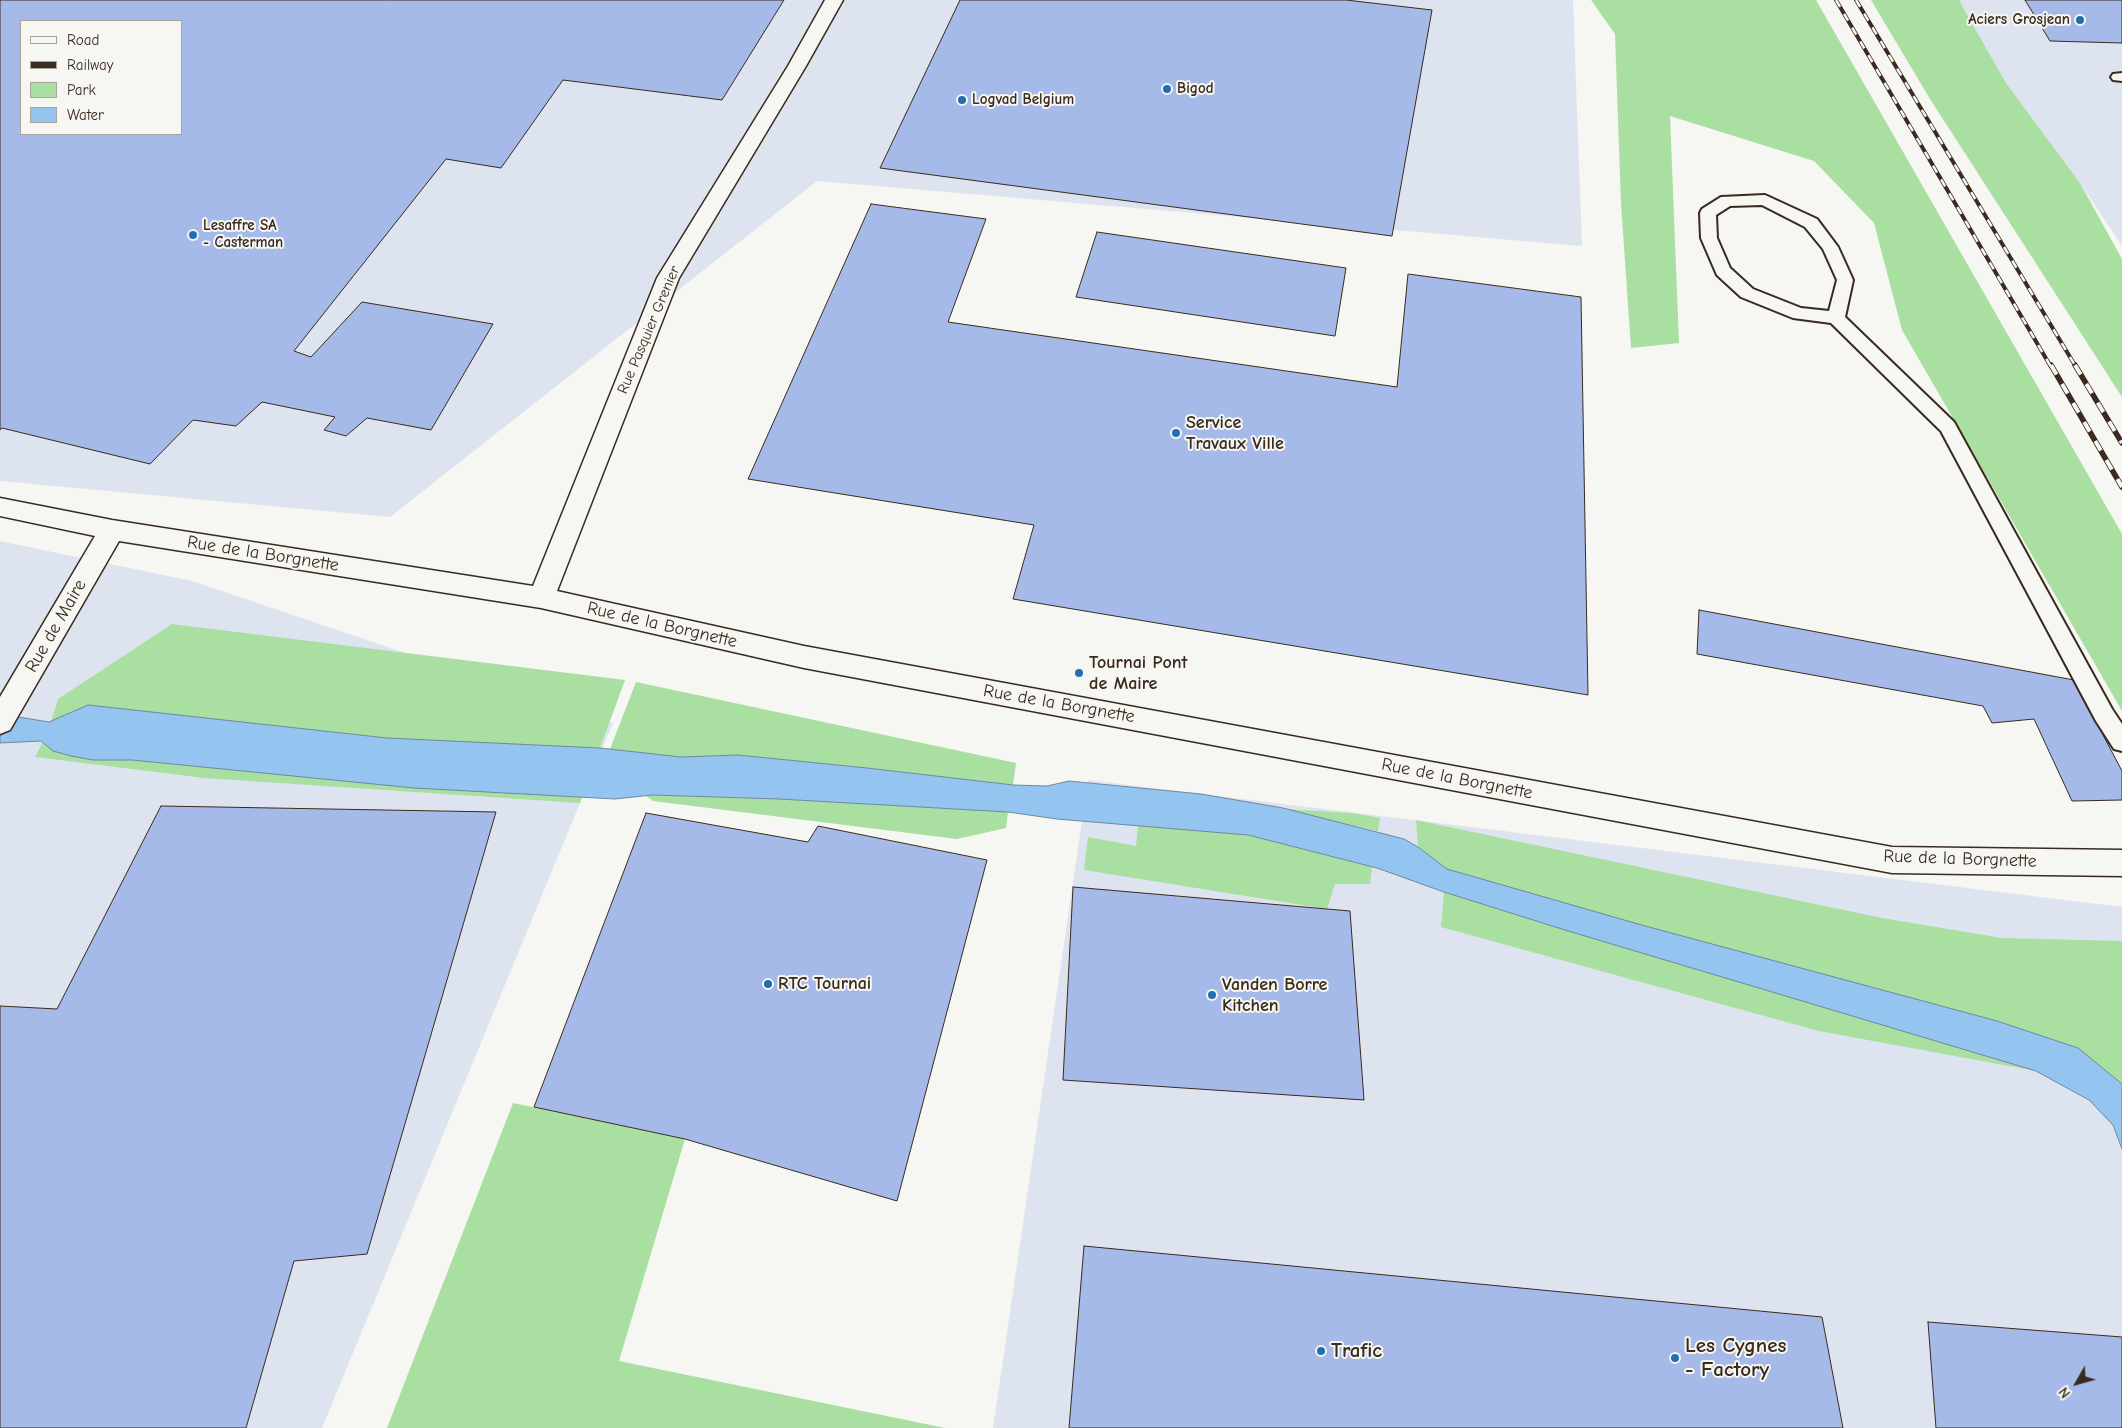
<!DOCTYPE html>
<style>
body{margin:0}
#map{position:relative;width:2122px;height:1428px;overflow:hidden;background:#f6f6f2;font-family:"Comic Neue",sans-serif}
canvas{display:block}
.legend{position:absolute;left:20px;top:20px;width:162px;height:115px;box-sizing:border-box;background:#f6f6f2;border:1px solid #aba49d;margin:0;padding:6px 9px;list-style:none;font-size:15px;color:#3b2a1e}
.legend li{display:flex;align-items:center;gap:10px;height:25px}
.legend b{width:25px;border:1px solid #aba49d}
.north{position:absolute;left:2052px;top:1358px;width:50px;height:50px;-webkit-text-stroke:4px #f6f6f2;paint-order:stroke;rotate:232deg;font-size:14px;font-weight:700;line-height:20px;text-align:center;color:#3b2a1e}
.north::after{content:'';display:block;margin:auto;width:18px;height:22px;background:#3b2a1e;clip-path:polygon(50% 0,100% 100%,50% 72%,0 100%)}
</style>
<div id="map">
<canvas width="2122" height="1428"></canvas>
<ul class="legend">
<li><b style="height:6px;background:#f6f6f2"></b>Road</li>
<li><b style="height:6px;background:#3b2a1e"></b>Railway</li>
<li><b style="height:14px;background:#a9dfa1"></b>Park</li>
<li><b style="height:14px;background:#94c5f0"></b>Water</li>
</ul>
<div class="north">N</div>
</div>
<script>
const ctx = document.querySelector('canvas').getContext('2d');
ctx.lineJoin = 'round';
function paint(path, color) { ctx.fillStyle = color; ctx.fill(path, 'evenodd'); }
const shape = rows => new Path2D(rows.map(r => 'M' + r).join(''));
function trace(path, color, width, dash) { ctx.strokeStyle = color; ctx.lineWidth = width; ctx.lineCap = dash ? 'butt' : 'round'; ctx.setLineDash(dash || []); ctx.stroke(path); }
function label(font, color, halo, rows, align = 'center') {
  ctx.font = font + ' "Comic Neue",sans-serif'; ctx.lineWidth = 4; ctx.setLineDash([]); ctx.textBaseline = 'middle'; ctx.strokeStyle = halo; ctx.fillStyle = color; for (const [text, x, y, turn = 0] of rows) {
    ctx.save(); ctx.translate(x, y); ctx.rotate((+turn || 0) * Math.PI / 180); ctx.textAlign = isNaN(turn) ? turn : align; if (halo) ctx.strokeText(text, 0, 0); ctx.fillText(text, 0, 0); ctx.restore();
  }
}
paint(shape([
 [0,0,1573,0,1582,246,817,181,390,517,0,481],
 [21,21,181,21,181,134,21,134],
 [1959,0,2122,0,2122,246,2080,183,2006,83],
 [0,541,192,581,613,723,322,1428,0,1428],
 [1088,780,2122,907,2122,1428,993,1428]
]), '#dee4ef');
paint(shape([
 [1591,0,1816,0,2122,534,2122,711,1902,330,1874,223,1814,161,1670,116,1679,343,1631,348,1621,203,1615,34],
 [1871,0,1959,0,2006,83,2080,183,2122,259,2122,397,1930,99],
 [172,624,625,680,600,748,387,738,88,705,51,722,58,699],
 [636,682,1016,763,1013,785,867,768,738,755,681,757,610,749],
 [43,742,53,751,71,756,93,760,132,760,414,788,582,797,580,803,204,778,35,757],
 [645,795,779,799,1008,812,1006,828,957,839,653,801],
 [1283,809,1353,813,1380,818,1378,831],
 [1416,820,1882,918,2002,938,2122,941,2122,1084,2078,1048,1997,1021,1637,924,1447,869,1418,847],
 [1138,825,1248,835,1372,867,1370,884,1335,884,1327,909,1084,870,1088,837,1136,846],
 [1444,892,1565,930,2036,1071,1819,1031,1441,927],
 [513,1103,685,1139,619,1361,945,1428,387,1428]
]), '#a9dfa1');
const water = shape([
 [88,705,387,738,600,748,681,757,738,755,867,768,1013,785,1047,786,1069,781,1201,794,1283,808,1404,839,1418,847,1447,869,1638,924,1997,1021,2078,1048,2122,1084,2122,1149,2113,1125,2089,1100,2036,1071,1565,930,1444,892,1377,868,1248,835,1057,819,1008,812,779,799,652,795,615,799,414,788,132,760,93,760,71,756,53,751,41,741,0,743,0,714,49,722,88,705]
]);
paint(water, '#94c5f0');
trace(water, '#70879c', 1);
const building = shape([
 [0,0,784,0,722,100,563,80,501,168,446,159,294,351,311,357,362,302,493,324,431,430,367,418,346,436,324,430,335,417,262,402,236,426,193,420,150,464,2,428,0,430,0,0],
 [21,21,181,21,181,134,21,134,21,21],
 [960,0,1346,0,1432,10,1392,236,880,168,960,0],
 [2025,0,2122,0,2122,43,2050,41,2025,0],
 [871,204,986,219,948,322,1397,387,1408,274,1581,297,1588,695,1013,599,1034,525,748,479,871,204],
 [1097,232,1346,268,1335,336,1076,297,1097,232],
 [1699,610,2074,680,2122,771,2122,800,2072,801,2034,719,1992,723,1983,706,1697,654,1699,610],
 [161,806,496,812,367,1254,294,1261,246,1428,0,1428,0,1006,57,1009,161,806],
 [646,813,808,842,818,826,987,860,897,1201,685,1139,534,1107,646,813],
 [1073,887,1350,911,1364,1100,1063,1080,1073,887],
 [1084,1246,1822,1317,1843,1428,1069,1428,1084,1246],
 [1928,1322,2122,1337,2122,1428,1936,1428,1928,1322]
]);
paint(building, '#a5bae8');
trace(building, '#3b2a1e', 1);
const lane = shape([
 [2122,73,2122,81,2113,80,2111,77,2113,74,2122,73],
 [1765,195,1817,219,1838,247,1853,280,1845,317,1954,422,2112,709,2122,724,2122,751,2114,749,2096,721,1941,431,1831,323,1793,318,1741,297,1717,275,1701,238,1700,213,1702,209,1721,197,1765,195],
 [1762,205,1805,227,1823,249,1837,280,1829,311,1801,308,1753,289,1730,268,1717,238,1716,215,1730,206,1762,205]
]);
const street = shape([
 [825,0,843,0,806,66,679,278,557,591,804,646,1892,847,2122,850,2122,876,1892,873,804,668,541,608,119,541,10,730,0,734,0,697,95,536,0,516,0,498,112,520,533,586,657,278,788,66,825,0]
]);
trace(lane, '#3b2a1e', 4);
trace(street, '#3b2a1e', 3);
paint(lane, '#f6f6f2');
paint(street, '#f6f6f2');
const railFar1 = shape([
 [1836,0,2051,367],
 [1856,0,2076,367]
]);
const rail = shape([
 [2051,365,2122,487],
 [2075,365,2122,443]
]);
trace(railFar1, '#3b2a1e', 4);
trace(rail, '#3b2a1e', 5.5);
trace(railFar1, '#f6f6f2', 2.5, [8]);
trace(rail, '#f6f6f2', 4, [11]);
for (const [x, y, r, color] of [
 [2080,20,5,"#1f6fb2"],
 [1167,89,5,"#1f6fb2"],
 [962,100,5,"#1f6fb2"],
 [193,235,5,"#1f6fb2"],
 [1176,433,5,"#1f6fb2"],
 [1079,673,5,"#1f6fb2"],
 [768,984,5,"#1f6fb2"],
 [1212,995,5,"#1f6fb2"],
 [1321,1351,5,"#1f6fb2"],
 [1675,1358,5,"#1f6fb2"]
]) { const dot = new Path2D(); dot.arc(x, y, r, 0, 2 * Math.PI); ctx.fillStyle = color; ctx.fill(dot); trace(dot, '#f6f6f2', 2); }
label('bold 15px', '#3b2a1e', '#f6f6f2', [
 ["Aciers Grosjean",2070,20,"right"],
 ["Bigod",1177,89],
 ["Logvad Belgium",972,100],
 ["Lesaffre SA",203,226],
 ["- Casterman",203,243]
], 'left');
label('15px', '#3b2a1e', '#f6f6f2', [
 ["Rue Pasquier Grenier",649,330,-67]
]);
label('bold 18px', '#3b2a1e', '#f6f6f2', [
 ["Service",1186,423],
 ["Travaux Ville",1186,444],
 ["Tournai Pont",1089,663],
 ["de Maire",1089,684],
 ["RTC Tournai",778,984],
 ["Vanden Borre",1222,985],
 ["Kitchen",1222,1006]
], 'left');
label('18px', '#3b2a1e', '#f6f6f2', [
 ["Rue de la Borgnette",263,554,9],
 ["Rue de la Borgnette",662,625,13],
 ["Rue de Maire",56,626,-60],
 ["Rue de la Borgnette",1059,704,10],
 ["Rue de la Borgnette",1457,779,11],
 ["Rue de la Borgnette",1960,859,2]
]);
label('bold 21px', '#3b2a1e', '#f6f6f2', [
 ["Les Cygnes",1685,1346],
 ["- Factory",1685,1370],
 ["Trafic",1331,1351]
], 'left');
</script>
